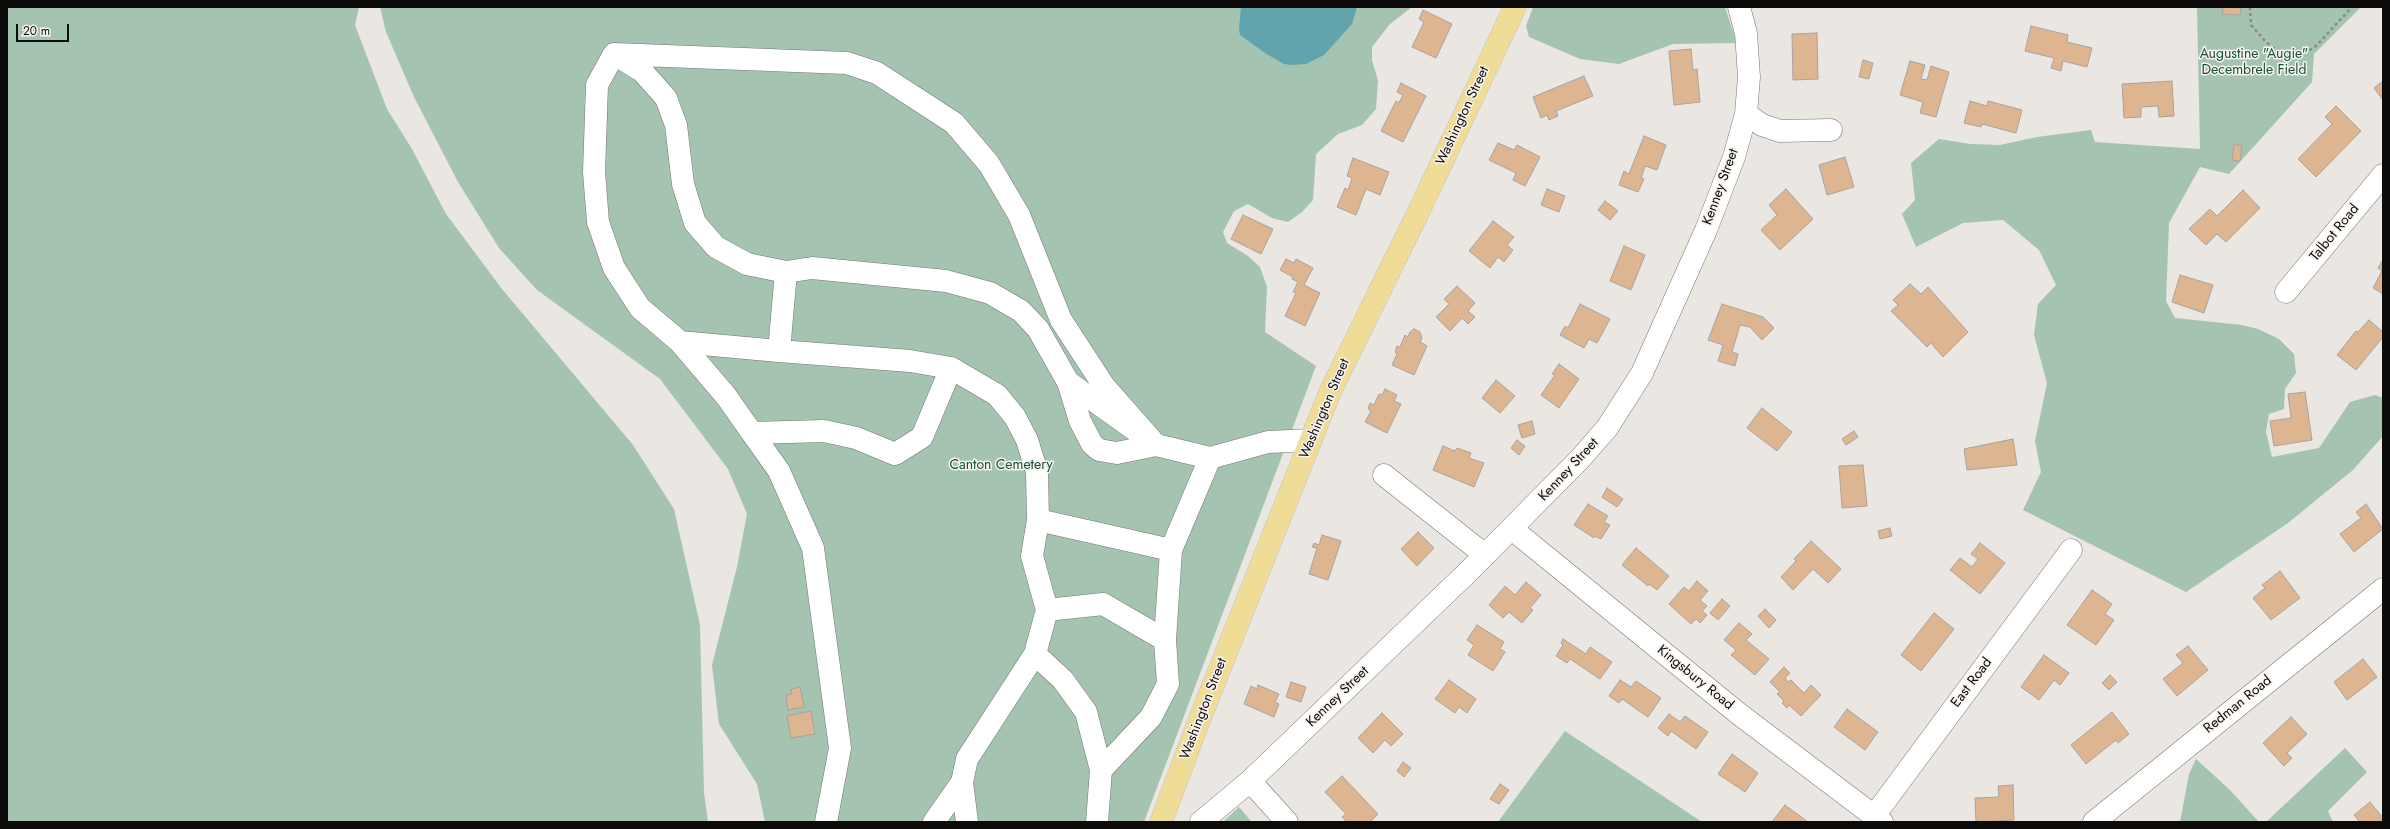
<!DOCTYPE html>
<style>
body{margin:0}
#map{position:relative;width:2390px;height:829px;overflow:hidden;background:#eae6e1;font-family:Jost,sans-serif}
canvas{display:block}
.frame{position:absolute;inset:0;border:8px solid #0c0b09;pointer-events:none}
.scale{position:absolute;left:16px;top:24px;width:53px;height:18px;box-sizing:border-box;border:2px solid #0c0b09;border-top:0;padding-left:5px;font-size:12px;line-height:14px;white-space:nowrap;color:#0c0b09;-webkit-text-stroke:3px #f8f3ee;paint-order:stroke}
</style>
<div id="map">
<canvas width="2390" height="829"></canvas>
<div class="frame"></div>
<div class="scale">20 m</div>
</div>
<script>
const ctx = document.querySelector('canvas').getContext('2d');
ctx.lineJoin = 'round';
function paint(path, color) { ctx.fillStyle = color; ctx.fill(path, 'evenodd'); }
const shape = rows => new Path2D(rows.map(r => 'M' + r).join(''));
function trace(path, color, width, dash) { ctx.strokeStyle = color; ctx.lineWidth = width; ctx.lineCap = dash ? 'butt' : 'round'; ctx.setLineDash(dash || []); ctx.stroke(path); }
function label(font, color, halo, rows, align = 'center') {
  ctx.font = font + ' Jost,sans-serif'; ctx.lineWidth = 3; ctx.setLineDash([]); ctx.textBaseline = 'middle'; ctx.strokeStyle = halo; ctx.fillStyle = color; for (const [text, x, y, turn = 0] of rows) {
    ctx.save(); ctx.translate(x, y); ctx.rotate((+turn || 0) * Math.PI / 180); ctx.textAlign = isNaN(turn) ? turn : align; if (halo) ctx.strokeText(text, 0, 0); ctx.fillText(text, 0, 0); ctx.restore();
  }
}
paint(shape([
 [7,7,359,7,355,25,387,109,412,149,446,214,502,289,633,445,674,509,700,625,704,793,708,822,7,822],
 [380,7,1412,7,1390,24,1372,47,1372,60,1378,81,1376,109,1362,125,1338,134,1316,154,1313,200,1302,212,1288,222,1272,218,1248,204,1234,211,1223,232,1227,243,1248,256,1260,267,1267,287,1265,332,1316,366,1144,822,765,822,757,784,719,724,712,665,737,567,747,514,728,469,660,379,537,290,499,248,458,182,414,97,386,32],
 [1533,7,1725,7,1737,43,1673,44,1619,64,1580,59,1529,37,1526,26],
 [2197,7,2361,7,2314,54,2312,82,2229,174,2200,167,2169,223,2166,301,2175,318,2242,325,2258,329,2279,339,2294,354,2296,373,2285,389,2284,409,2269,414,2266,432,2272,457,2319,448,2350,402,2375,395,2383,398,2383,436,2353,470,2288,523,2186,592,2023,510,2041,472,2035,441,2047,383,2034,335,2038,304,2056,285,2039,250,2003,220,1963,223,1916,247,1902,214,1915,200,1911,163,1939,139,1970,144,2000,145,2037,137,2091,130,2095,142,2200,149],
 [1565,731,1702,822,1498,822],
 [2345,748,2367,772,2328,811,2333,822,2266,822],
 [2196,759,2229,789,2259,822,2180,822,2189,774],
 [1239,807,1251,821,1250,822,1223,822]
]), '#a4c3b1');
paint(shape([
 [1241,7,1357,7,1352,24,1324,55,1306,64,1292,65,1284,64,1265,53,1240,35,1239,28]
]), '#62a4ad');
const building = shape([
 [2223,7,2241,7,2240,15,2222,14,2223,7],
 [1423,10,1452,24,1436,58,1412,47,1424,22,1419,19,1423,10],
 [2031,26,2068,35,2067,42,2092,48,2087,67,2063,61,2061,71,2051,68,2054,58,2025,51,2031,26],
 [1817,33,1818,79,1793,80,1792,34,1817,33],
 [1691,49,1693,70,1697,69,1700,102,1674,105,1669,51,1691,49],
 [1863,60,1873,63,1869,79,1859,77,1863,60],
 [1910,61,1925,65,1921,79,1927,80,1931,66,1949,72,1936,117,1920,113,1923,102,1900,95,1910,61],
 [1584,76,1593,96,1556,111,1558,116,1549,120,1547,115,1541,118,1533,97,1584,76],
 [2172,81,2174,116,2159,117,2158,106,2141,107,2141,117,2124,118,2122,84,2172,81],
 [2383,81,2383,100,2374,88,2383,81],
 [1401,83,1426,96,1403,142,1381,131,1396,101,1399,103,1403,95,1397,92,1401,83],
 [1970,101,1987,106,1988,101,2022,110,2016,133,1982,124,1981,127,1964,123,1970,101],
 [2336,106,2361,131,2316,177,2298,159,2332,124,2325,117,2336,106],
 [1644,136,1666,145,1657,170,1645,166,1641,178,1644,179,1638,192,1619,185,1624,171,1629,174,1644,136],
 [1498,143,1514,150,1517,145,1540,157,1525,186,1513,180,1516,173,1489,160,1498,143],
 [2234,144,2242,146,2240,161,2232,160,2234,144],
 [1845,157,1854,187,1827,195,1819,165,1845,157],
 [1353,158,1389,172,1380,195,1366,189,1356,215,1337,207,1345,188,1348,190,1352,178,1347,176,1353,158],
 [1547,189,1565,196,1559,212,1541,205,1547,189],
 [1786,189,1813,219,1780,250,1761,230,1777,215,1769,205,1786,189],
 [2243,190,2260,208,2226,242,2217,234,2206,245,2189,229,2210,209,2217,216,2243,190],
 [1605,201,1618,211,1610,220,1598,210,1605,201],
 [1243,215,1273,229,1261,254,1231,239,1243,215],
 [1493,221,1514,237,1507,245,1513,250,1504,262,1498,257,1490,268,1469,251,1493,221],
 [1624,246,1645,255,1631,290,1610,281,1624,246],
 [1286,259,1294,263,1296,259,1313,268,1304,285,1320,293,1305,326,1285,316,1296,293,1293,292,1298,282,1292,279,1293,277,1280,270,1286,259],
 [2383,260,2383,294,2373,288,2382,271,2378,268,2383,260],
 [2180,275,2213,285,2204,313,2172,302,2180,275],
 [1910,284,1921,294,1928,287,1968,332,1943,357,1931,343,1927,347,1891,311,1898,305,1893,300,1910,284],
 [1457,286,1475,303,1468,311,1475,317,1468,324,1462,318,1450,331,1436,317,1449,304,1444,299,1457,286],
 [1580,304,1610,319,1597,343,1589,339,1584,348,1560,335,1565,326,1568,328,1580,304],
 [1722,304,1763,317,1774,328,1762,340,1750,327,1740,325,1732,352,1738,354,1735,366,1718,361,1723,345,1708,340,1722,304],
 [2369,320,2383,332,2383,337,2356,370,2337,355,2356,331,2358,332,2369,320],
 [1414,329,1420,332,1422,338,1420,342,1427,346,1414,375,1392,365,1397,354,1395,352,1397,346,1400,347,1405,335,1408,337,1410,332,1414,329],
 [1559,364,1579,379,1559,408,1541,395,1555,375,1552,374,1559,364],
 [1496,380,1515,396,1500,413,1482,398,1496,380],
 [1385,389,1397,395,1394,401,1401,404,1387,433,1365,422,1371,411,1368,409,1370,403,1374,405,1379,394,1382,395,1385,389],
 [2305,392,2312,440,2274,446,2270,421,2291,418,2288,394,2305,392],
 [1762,408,1792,432,1777,451,1747,428,1762,408],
 [1532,421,1535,434,1522,438,1518,425,1532,421],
 [1854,431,1858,437,1846,445,1842,439,1854,431],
 [2013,439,2017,465,1967,470,1964,449,2013,439],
 [1517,440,1525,446,1519,455,1511,448,1517,440],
 [1443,446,1455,451,1457,448,1471,453,1469,458,1484,463,1474,487,1433,470,1443,446],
 [1863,465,1867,506,1842,508,1839,466,1863,465],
 [1607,488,1623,499,1617,507,1602,497,1607,488],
 [1588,504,1608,516,1604,522,1610,525,1601,539,1595,536,1594,538,1574,525,1588,504],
 [2366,504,2383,529,2354,552,2340,534,2361,518,2356,512,2366,504],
 [1890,528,1892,536,1880,539,1878,531,1890,528],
 [1418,532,1434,548,1417,566,1401,549,1418,532],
 [1322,535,1341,541,1328,580,1309,574,1317,548,1312,547,1314,543,1319,545,1322,535],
 [1811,541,1841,569,1828,583,1813,569,1793,590,1781,577,1796,561,1794,559,1811,541],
 [1980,543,2005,563,1980,594,1950,570,1960,558,1972,567,1978,559,1971,554,1980,543],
 [1636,548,1669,576,1657,590,1649,584,1648,586,1622,565,1636,548],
 [2280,571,2300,598,2271,620,2253,598,2265,588,2262,585,2280,571],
 [1697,581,1708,591,1700,600,1707,606,1702,611,1707,615,1700,623,1696,619,1691,624,1669,604,1684,587,1689,591,1697,581],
 [1526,582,1541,595,1530,608,1533,610,1522,623,1509,612,1503,618,1489,605,1505,586,1515,595,1526,582],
 [2092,590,2112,604,2105,614,2114,620,2096,645,2067,625,2092,590],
 [1722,599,1730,606,1718,620,1710,613,1722,599],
 [1765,609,1776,620,1769,628,1758,616,1765,609],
 [1934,613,1954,629,1921,671,1901,655,1934,613],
 [1739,623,1752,634,1746,640,1769,659,1755,675,1731,655,1736,650,1724,640,1739,623],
 [1477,625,1504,642,1500,649,1505,652,1493,671,1468,655,1474,645,1467,640,1477,625],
 [1563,639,1586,654,1590,647,1612,662,1600,679,1570,659,1567,663,1556,656,1563,645,1561,643,1563,639],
 [2188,646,2208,670,2177,696,2163,679,2183,663,2176,655,2188,646],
 [2044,655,2069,673,2060,685,2054,680,2039,700,2021,687,2044,655],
 [2363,659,2377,677,2347,700,2334,682,2363,659],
 [1784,667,1790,673,1785,678,1788,682,1791,680,1804,693,1811,685,1821,695,1801,716,1789,705,1787,708,1782,703,1784,701,1777,694,1780,692,1770,682,1784,667],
 [2110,675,2117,682,2109,690,2102,683,2110,675],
 [1449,680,1476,699,1467,713,1459,707,1455,713,1435,699,1449,680],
 [1620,680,1631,687,1636,681,1661,698,1648,717,1622,699,1619,703,1609,696,1620,680],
 [1291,682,1306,687,1301,702,1286,697,1291,682],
 [1258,685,1279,694,1275,702,1279,704,1274,717,1244,704,1251,686,1257,689,1258,685],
 [800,687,804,707,788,710,786,695,792,694,791,689,800,687],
 [1847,709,1878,732,1865,750,1834,727,1847,709],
 [811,711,815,734,791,738,787,716,811,711],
 [2112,712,2129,734,2118,743,2116,740,2086,764,2071,745,2112,712],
 [1382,713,1403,734,1391,746,1385,740,1373,753,1358,738,1382,713],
 [1669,714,1680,722,1685,716,1708,732,1696,749,1671,731,1668,736,1658,728,1669,714],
 [2291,717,2307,734,2287,753,2292,758,2284,766,2263,743,2291,717],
 [1732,754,1758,773,1745,792,1718,774,1732,754],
 [1403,762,1411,768,1404,777,1397,771,1403,762],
 [1342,776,1378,814,1370,822,1347,822,1342,817,1346,814,1325,792,1342,776],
 [1500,784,1509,790,1499,804,1490,799,1500,784],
 [2013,785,2014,820,1976,822,1975,798,1999,797,1998,786,2013,785],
 [2370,802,2383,818,2383,822,2360,822,2354,815,2370,802],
 [1785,805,1808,822,1772,822,1785,805]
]);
paint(building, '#deb591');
trace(building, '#a8a39f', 1);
const minor = shape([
 [614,54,597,85,594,172,598,222,614,268,640,308,680,342,726,396,752,433],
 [1746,114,1762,125,1780,131,1831,130],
 [786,272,779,351,910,361,951,368],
 [2286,292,2383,175],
 [680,342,779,351],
 [1068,382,1080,421,1092,444,1099,450,1117,453,1156,445],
 [1156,445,1104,386,1061,320,1019,215,989,164,954,123,877,73,847,63,614,54,642,71,666,98,676,125,683,184,695,223,716,247,747,264,786,272,812,268,946,281,990,293,1021,311,1038,329,1068,382,1156,445,1210,458,1268,442,1311,440],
 [1384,475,1485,555],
 [1038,520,1032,556,1047,610,1103,604,1165,640],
 [1512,529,1739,714,1882,822],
 [1035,654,1047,610],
 [1250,781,1287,822],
 [962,782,967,822],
 [1874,816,2071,550],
 [826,822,840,748,813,548,779,471,752,433,824,431,856,438,895,454,922,437,951,368,997,395,1015,417,1027,440,1037,472,1038,520,1171,550],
 [934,822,962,782,967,759,1035,654,1063,680,1086,712,1101,770,1151,717,1168,684,1165,640,1171,550,1210,458],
 [1097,822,1101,770],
 [1201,822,1250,781,1469,571,1580,459,1607,428,1642,373,1706,230,1734,157,1746,114,1749,77,1746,33,1739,7],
 [2094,822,2383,589]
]);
const major = shape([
 [1161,822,1197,726,1330,392,1417,215,1515,7]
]);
trace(minor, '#797571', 23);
trace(major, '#c5c4c4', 23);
trace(shape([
 [2250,7,2251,25,2266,42,2278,51,2291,56,2299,57,2316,46,2352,7]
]), '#8c8985', 2.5, [3, 3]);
trace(minor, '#fff', 22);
trace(major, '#efdc96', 22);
label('14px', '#115237', '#f8f3ee', [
 ["Augustine \"Augie\"",2254,55],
 ["Decembrele Field",2254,71],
 ["Canton Cemetery",1001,466]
]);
label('14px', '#0c0b09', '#f8f3ee', [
 ["Washington Street",1463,116,-65],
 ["Kenney Street",1721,187,-70],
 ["Talbot Road",2335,233,-51],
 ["Washington Street",1325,409,-67],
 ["Kenney Street",1569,470,-47],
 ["Kingsbury Road",1695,678,39],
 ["East Road",1972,683,-53],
 ["Kenney Street",1338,697,-44],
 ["Redman Road",2238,705,-39],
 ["Washington Street",1204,709,-69]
]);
</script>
